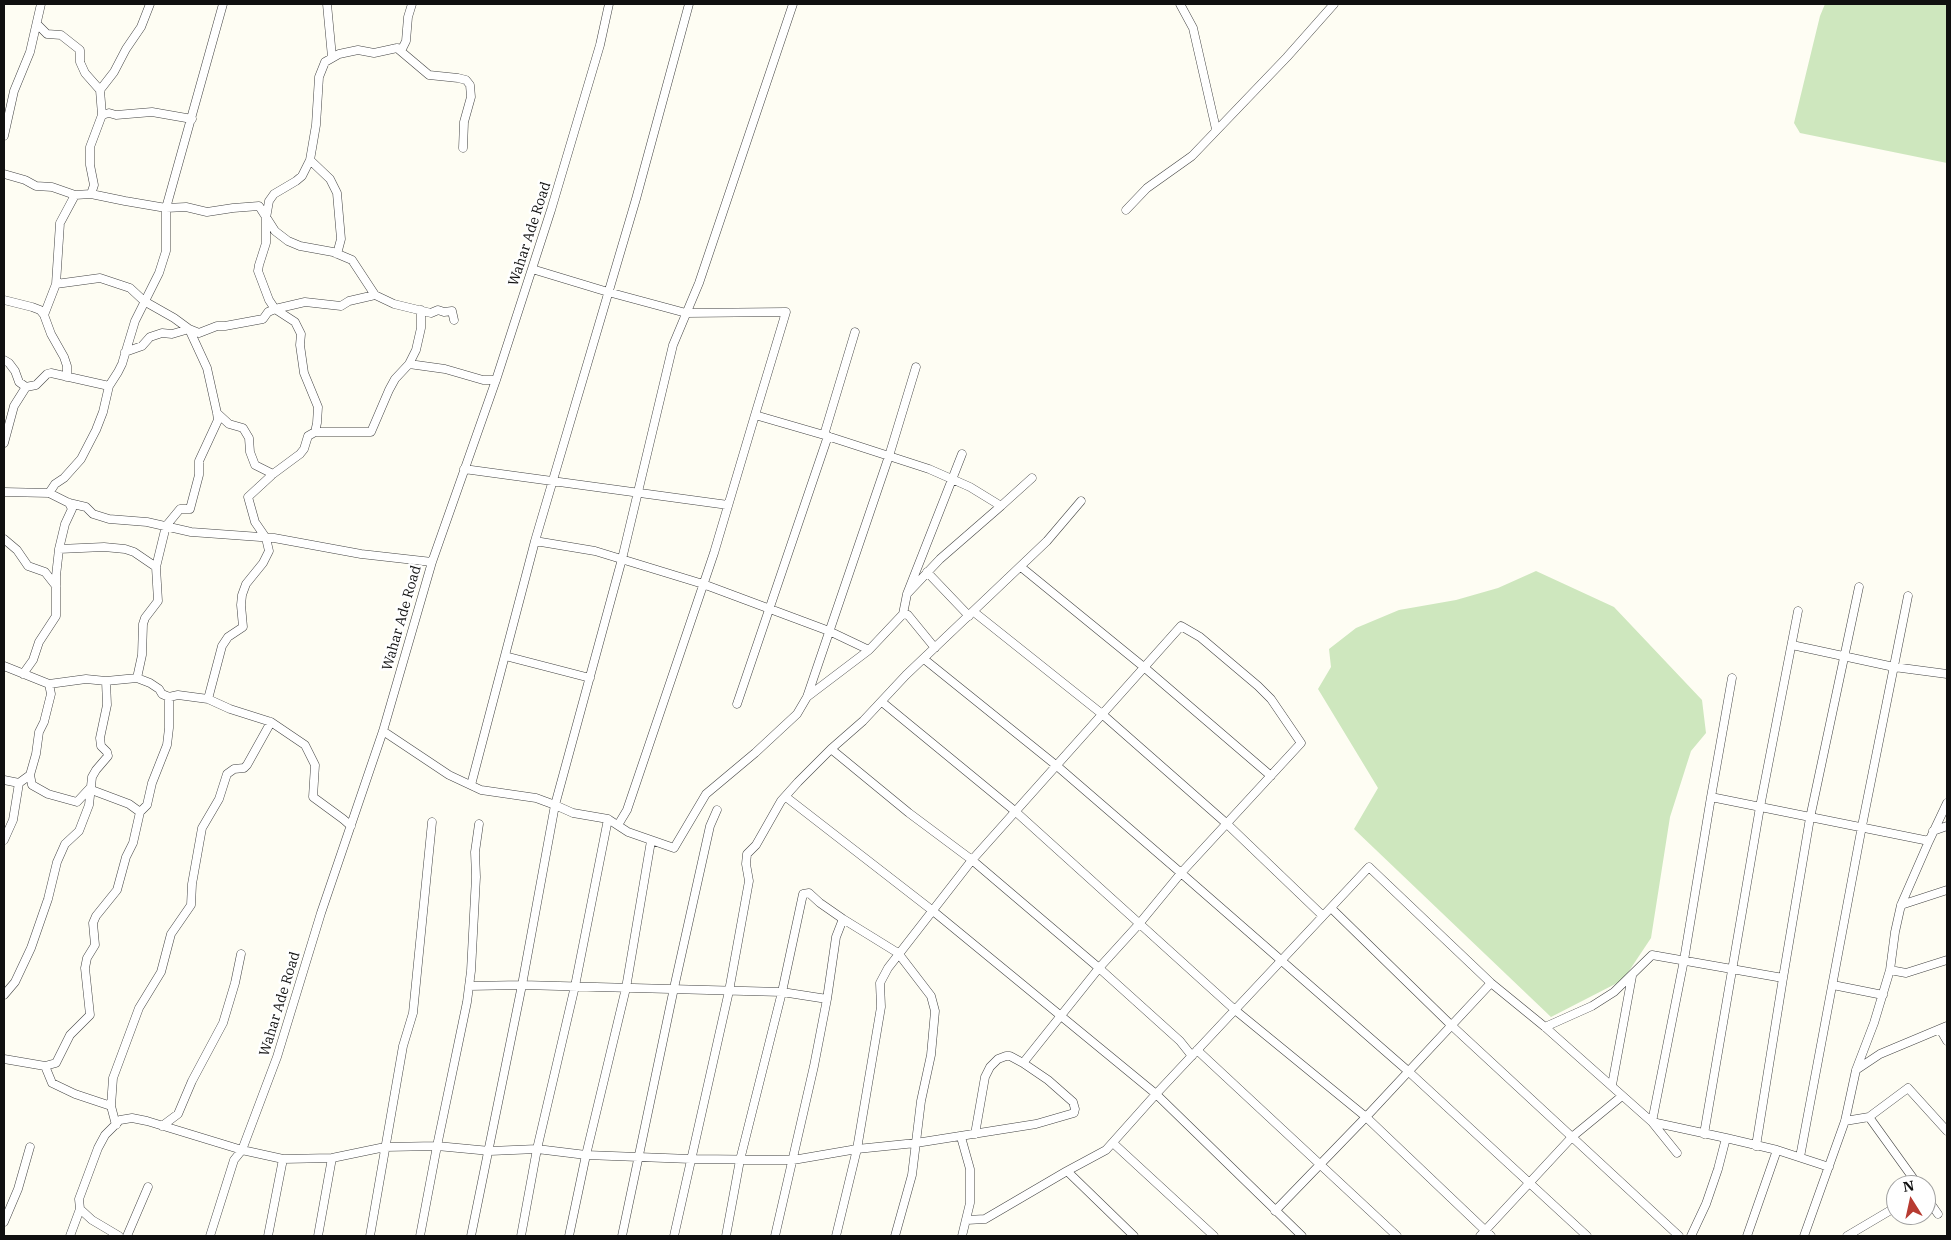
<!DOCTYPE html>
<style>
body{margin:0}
#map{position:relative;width:1951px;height:1240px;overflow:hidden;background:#fefdf3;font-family:"IBM Plex Serif",serif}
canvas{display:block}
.frame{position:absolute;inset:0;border:5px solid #101010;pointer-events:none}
.north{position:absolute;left:1886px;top:1175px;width:50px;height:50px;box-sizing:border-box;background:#fff;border:1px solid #9f9f9f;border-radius:50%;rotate:350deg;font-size:14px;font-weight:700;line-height:20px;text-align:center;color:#101010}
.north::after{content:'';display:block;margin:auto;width:18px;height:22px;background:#b73b31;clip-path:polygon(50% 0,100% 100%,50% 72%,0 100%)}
</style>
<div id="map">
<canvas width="1951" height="1240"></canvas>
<div class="frame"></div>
<div class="north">N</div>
</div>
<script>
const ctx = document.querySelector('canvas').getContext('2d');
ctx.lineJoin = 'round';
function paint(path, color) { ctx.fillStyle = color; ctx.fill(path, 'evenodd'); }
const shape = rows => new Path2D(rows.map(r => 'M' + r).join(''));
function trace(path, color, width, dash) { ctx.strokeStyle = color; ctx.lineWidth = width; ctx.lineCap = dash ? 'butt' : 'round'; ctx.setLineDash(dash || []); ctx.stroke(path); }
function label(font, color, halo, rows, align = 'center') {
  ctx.font = font + ' "IBM Plex Serif",serif'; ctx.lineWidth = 5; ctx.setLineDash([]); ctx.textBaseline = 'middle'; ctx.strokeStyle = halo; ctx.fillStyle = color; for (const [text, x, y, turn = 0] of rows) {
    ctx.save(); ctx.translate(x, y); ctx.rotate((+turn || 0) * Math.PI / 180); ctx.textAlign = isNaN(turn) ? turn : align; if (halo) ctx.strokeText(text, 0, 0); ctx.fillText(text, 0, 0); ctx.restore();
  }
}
paint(shape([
 [1825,4,1947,4,1947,163,1800,133,1794,123,1820,16],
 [1536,571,1614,607,1702,700,1706,733,1691,751,1670,817,1651,938,1623,980,1551,1017,1354,829,1378,788,1318,689,1331,667,1329,649,1356,628,1399,610,1456,600,1498,588]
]), '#cee7be');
const street = shape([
 [327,4,332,57],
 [689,4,636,199,535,541,595,551,703,584,829,631,869,650,903,614,907,594],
 [1180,4,1193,28,1216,129],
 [37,24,47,34,61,35,80,50,80,62,85,73,100,90],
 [397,48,429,75,458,78,466,80,470,85,471,97,464,122,463,148],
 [102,115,109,113,116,115,152,112,192,119],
 [4,136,14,91,30,52,41,4],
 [310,160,330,179,337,193,341,239,337,254],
 [4,174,25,180,36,186,52,187,75,195,91,194,125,201,166,208,186,207,207,212,233,208,259,206,275,231,288,241,300,246,333,252,352,260,375,295],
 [91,194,94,185,90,165,90,147,102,115,100,90,114,72,126,49,141,27,150,4],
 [1126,210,1147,188,1192,156,1287,57,1334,4],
 [532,269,608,292,686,313,786,312,755,415,824,435,855,332],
 [56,284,100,278,130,288,144,301,174,318,189,329,207,368,217,413,218,420,199,461,199,475,190,509,180,509,166,526,156,567,158,601,145,618,143,624,142,655,137,678],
 [4,300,32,307,40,310,44,315,51,334,64,357,67,366,67,377],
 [44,315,56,284,60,223,75,195],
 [125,352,142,346,150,337,162,333,172,334,189,329,199,333,217,326,225,326,263,319,268,312,275,309,305,302,341,306,349,301,375,295,394,304,431,313,438,310,444,312,452,311,454,320],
 [4,360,9,363,15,371,19,382,26,387,14,406,4,443],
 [409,364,445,369,483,380,496,380],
 [26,387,36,385,47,374,51,373,109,386,118,372,122,364,135,321,159,273,166,251,166,208,223,4],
 [217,413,229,424,243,428,249,438,250,452,255,465,273,474],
 [315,432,371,432,389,390,395,379,409,364,416,350,421,328,421,310],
 [824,435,929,469,970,487,1001,506,1032,478],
 [962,454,907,594,940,559,1001,506],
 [464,469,728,505],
 [4,492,49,493,69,503,86,507,93,514,109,519,147,522,191,532,274,538,361,554,432,562],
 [49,493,55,484,64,478,81,459,96,430,103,412,109,386],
 [4,539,17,550,28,566,45,572,56,586],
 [59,549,104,547,125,549,134,552,156,567],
 [1021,567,1145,668,1271,776],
 [927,572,969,616],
 [974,612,1102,714,1226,823,1323,916],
 [903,614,908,615,935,648],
 [1792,645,1894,667,1947,674],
 [505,656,590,678],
 [924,659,1057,766,1181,873,1408,1071,1587,1236],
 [4,666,49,684,86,679,106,681,137,678,150,683,159,689,162,694,169,697,178,695,208,699,230,709,271,722,305,745,315,765,313,797,343,819,351,826],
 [23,674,33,660,39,642,56,616,56,576,59,549,65,524,72,509,69,503],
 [807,697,869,650],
 [208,699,222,646,228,637,243,627,241,605,242,595,246,584,263,563,269,551,266,538,255,522,248,497,273,474,300,454,304,449,308,436,315,432,317,423,318,407,304,373,300,345,301,334,295,322,275,309,269,300,258,271,259,265,266,243,266,218,269,201,274,194,296,181,302,176,310,160,316,125,319,77,325,62,339,54,358,50,374,53,397,48,402,49,406,41,408,17,412,4],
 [882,702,1016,812,1235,1010,1366,1117,1491,1236],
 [737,704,828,436],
 [383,731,449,775,481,790,536,798,555,805,573,813,608,819,628,832,674,848,706,794,755,753,797,714,807,697,889,456,916,367],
 [831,749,909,813,972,860,1099,968,1180,1041,1192,1056],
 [30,775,36,754,39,732,44,722,51,694,49,684],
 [4,780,19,783,30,775,32,785,48,794,77,802,89,789,129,804,140,812],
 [471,785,535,541],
 [786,797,933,911,1156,1094,1302,1236],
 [1711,797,1732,678],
 [618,825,627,810,714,553,755,415],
 [1933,831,1947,826],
 [4,840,13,820,19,783],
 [1901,905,1947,890],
 [1331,908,1451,1025,1679,1236],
 [1890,970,1906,973,1947,960],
 [1833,985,1883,995],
 [469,986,522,985,782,992,827,999],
 [4,995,15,982,31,948,48,899,57,862,65,844,79,831,89,805,92,777,96,770,108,756,107,752,101,746,100,738,107,705,106,681],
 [1545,1027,1592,1006,1614,992,1652,955,1783,978],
 [1940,1029,1947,1041],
 [1197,1050,1397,1236],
 [4,1059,45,1066,52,1083,75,1094,111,1106],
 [45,1066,56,1063,70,1035,90,1015,85,968,87,958,95,945,93,923,96,916,117,890,126,857,133,843,140,812,147,805,152,783,167,745,169,728,169,697],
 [1856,1070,1880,1054,1947,1026],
 [1612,1085,1632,976],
 [1845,1121,1869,1117],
 [116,1125,111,1106,113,1078,139,1008,161,972,171,934,191,905,192,884,202,828,219,799,227,774,234,769,244,768,247,765,271,722],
 [162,1126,178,1114,192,1081,223,1023,235,983,241,954],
 [975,1134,985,1077,990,1067,998,1059,1006,1056,1010,1056,1023,1063],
 [1704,1134,1760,807,1798,611],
 [961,1137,970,1169,970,1203,962,1236],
 [1113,1143,1214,1236],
 [1756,1146,1783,978,1810,818,1859,587],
 [1677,1153,1652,1122,1684,960,1711,797,1929,841],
 [1800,1157,1862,826,1908,596],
 [1918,1185,1869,1117,1908,1088,1947,1131],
 [1926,1197,1938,1214],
 [80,1209,92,1220,119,1236],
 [1275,1211,1366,1117,1491,983],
 [967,1220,985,1219,1067,1171],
 [4,1222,18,1189,30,1147],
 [70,1236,80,1209,79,1199,98,1148,105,1135,120,1120,132,1118,147,1121,242,1150,283,1159,332,1158,385,1147,437,1146,490,1151,537,1149,586,1155,691,1159,793,1160,857,1149,916,1143,1036,1124,1074,1113,1075,1109,1073,1102,1048,1080,1023,1063,1099,968,1139,924,1181,873,1301,743,1271,699,1258,686,1200,637,1181,626,972,860,888,968,880,983,881,1007,857,1149,836,1236],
 [127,1236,148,1187],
 [210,1236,234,1160,242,1150,277,1057,321,913,383,731,432,562,496,380,551,210,600,45,609,4],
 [268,1236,283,1159],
 [318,1236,332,1158],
 [370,1236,403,1046,413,1013,432,822],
 [420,1236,437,1146,467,1002,471,971,476,877,475,852,479,824],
 [471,1236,522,985,555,805,622,559,673,345,699,283,793,4],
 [521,1236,537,1149,575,986,608,819],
 [569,1236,586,1155,626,988,651,841],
 [622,1236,674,988,710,826,717,810],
 [674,1236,729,991,749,881,746,864,747,854,756,845,781,801,798,782,831,749,863,721,906,675,1047,541,1081,501],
 [726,1236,740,1160,782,992,803,894,809,893,820,903,843,919,898,953,931,996,935,1011,931,1055,921,1101,912,1175,895,1236],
 [775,1236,814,1066,827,999,836,937,843,919],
 [1134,1236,1067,1171,1106,1150,1156,1094,1369,867,1491,983,1545,1027,1652,1122,1726,1138],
 [1480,1236,1572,1137,1622,1096],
 [1691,1236,1706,1204,1718,1169,1726,1138,1777,1150,1829,1167],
 [1747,1236,1777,1150],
 [1804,1236,1845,1121,1856,1070,1874,1023,1890,970,1895,932,1901,905,1929,841,1947,803],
 [1847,1236,1896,1207]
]);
trace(street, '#434343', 9);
trace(street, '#fff', 8);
label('14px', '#101010', '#fff', [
 ["Wahar Ade Road",530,234,-72],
 ["Wahar Ade Road",402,618,-74],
 ["Wahar Ade Road",280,1004,-73]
]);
</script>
